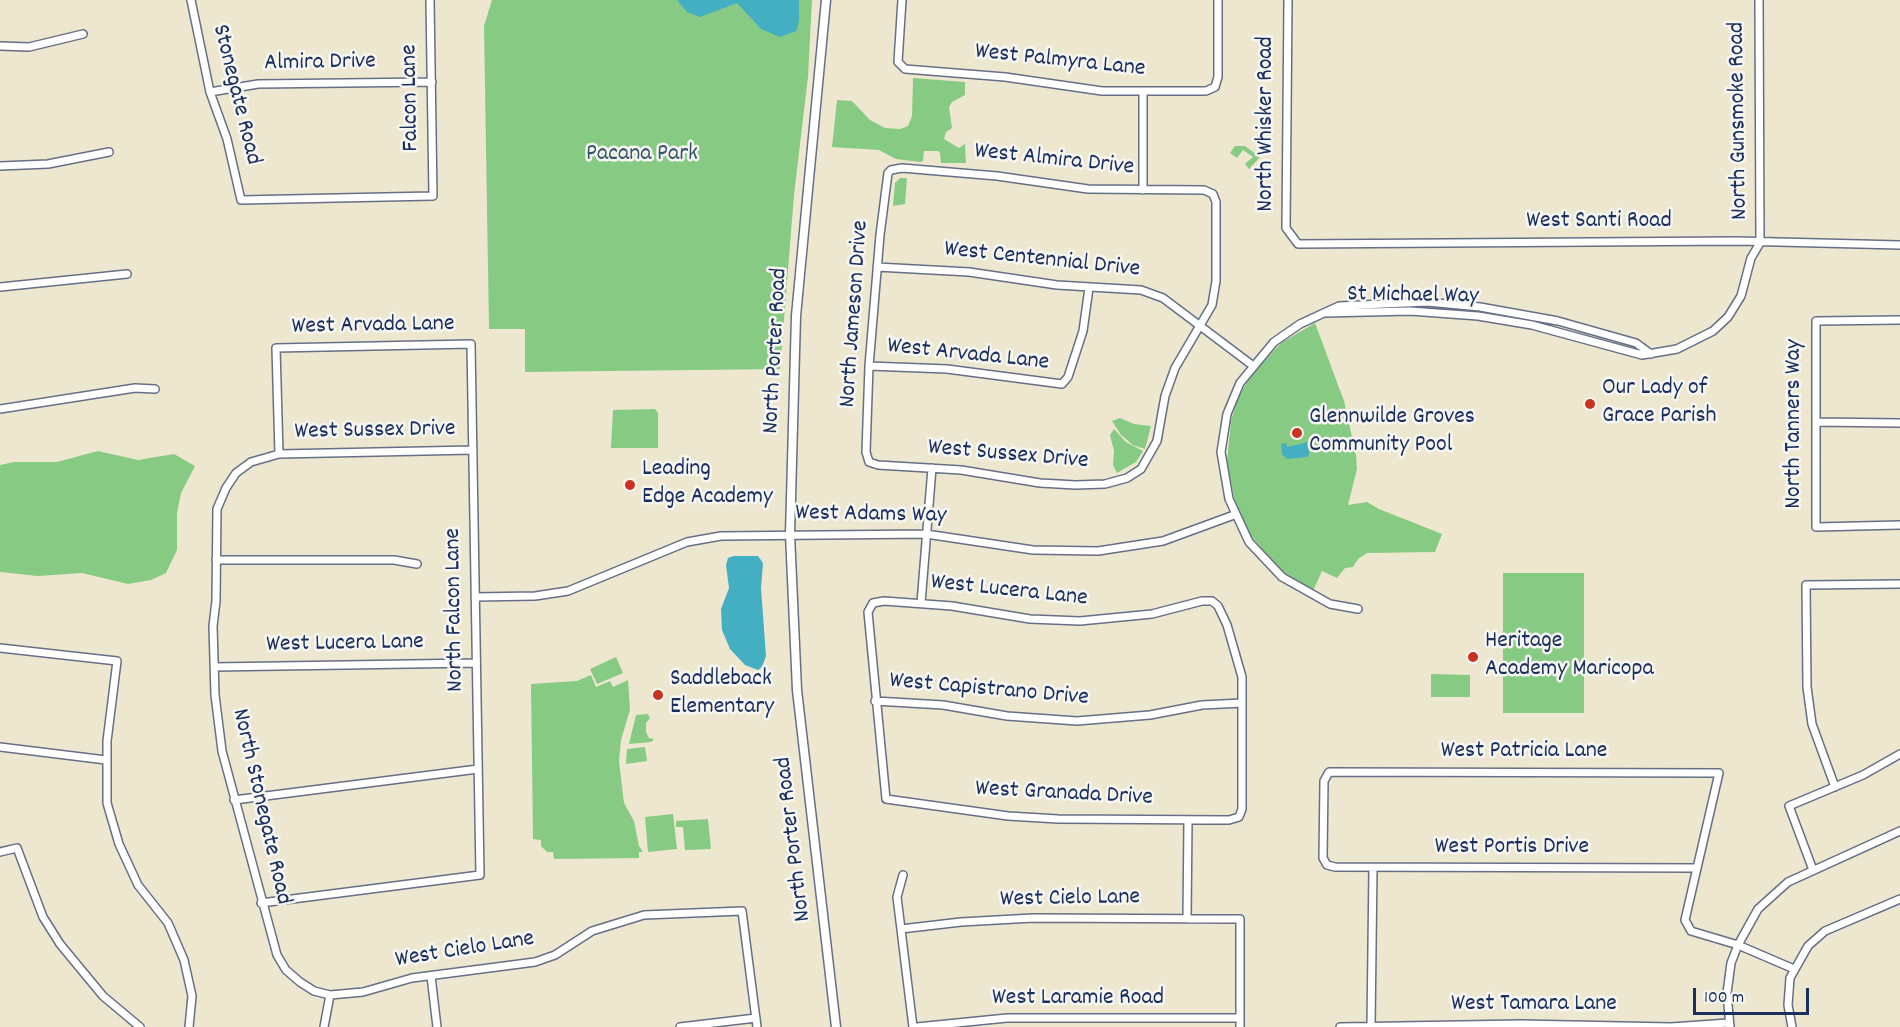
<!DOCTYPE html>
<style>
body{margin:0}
#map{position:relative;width:1900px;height:1027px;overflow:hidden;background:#eee7cf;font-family:Dekko,sans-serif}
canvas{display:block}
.scale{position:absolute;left:1693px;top:988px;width:116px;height:27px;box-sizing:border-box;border:3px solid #1b2f5e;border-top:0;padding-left:8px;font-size:18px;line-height:21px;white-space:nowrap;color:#1b2f5e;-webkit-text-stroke:4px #f6f6f2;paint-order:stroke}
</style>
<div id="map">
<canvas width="1900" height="1027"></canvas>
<div class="scale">100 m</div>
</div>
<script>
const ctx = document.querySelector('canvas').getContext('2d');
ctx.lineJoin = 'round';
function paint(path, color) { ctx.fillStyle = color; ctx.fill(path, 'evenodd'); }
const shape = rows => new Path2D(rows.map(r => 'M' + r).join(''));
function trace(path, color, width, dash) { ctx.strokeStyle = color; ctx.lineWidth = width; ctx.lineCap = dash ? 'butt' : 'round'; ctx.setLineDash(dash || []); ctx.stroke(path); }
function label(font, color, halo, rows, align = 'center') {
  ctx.font = font + ' Dekko,sans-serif'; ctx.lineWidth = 5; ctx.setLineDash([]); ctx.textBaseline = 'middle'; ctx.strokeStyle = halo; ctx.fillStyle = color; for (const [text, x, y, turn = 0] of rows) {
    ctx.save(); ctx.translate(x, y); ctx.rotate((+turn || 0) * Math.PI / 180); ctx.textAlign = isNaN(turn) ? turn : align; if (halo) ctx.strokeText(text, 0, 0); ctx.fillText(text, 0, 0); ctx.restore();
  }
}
paint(shape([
 [492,0,812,0,808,77,794,195,780,369,525,372,525,329,489,329,484,26],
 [913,78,965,82,965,95,952,102,949,107,952,128,946,132,944,139,959,148,965,144,966,163,941,163,940,153,938,151,924,151,923,161,920,162,896,159,879,150,832,147,837,100,852,101,870,120,885,128,900,129,908,126,912,116],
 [1235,146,1245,146,1260,157,1249,169,1245,164,1253,157,1243,150,1237,158,1230,153],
 [900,178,907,178,905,204,893,206,895,183],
 [1315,323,1344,401,1356,455,1357,469,1348,505,1367,502,1379,509,1442,534,1435,552,1367,553,1358,559,1353,567,1345,568,1337,578,1322,571,1313,591,1282,571,1251,536,1235,502,1227,461,1231,421,1238,398,1250,377,1281,343],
 [655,409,658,413,658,448,611,448,613,410],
 [1120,418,1134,424,1151,426,1145,449,1133,445,1121,435,1112,421],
 [1114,429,1126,442,1143,451,1136,462,1117,473,1113,465,1114,451,1110,435],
 [98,451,138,460,174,454,195,466,181,493,177,513,177,550,166,573,151,580,128,584,82,573,38,576,0,572,0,465,14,462,57,462],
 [1503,573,1584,573,1584,713,1503,713],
 [616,657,623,673,597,684,590,669],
 [1431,674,1470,675,1470,697,1431,697],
 [591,675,596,687,610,681,613,687,628,680,630,710,621,740,619,761,624,803,634,821,639,846,643,852,639,852,639,858,554,859,553,852,547,852,541,846,541,840,533,839,531,684,577,681],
 [648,714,650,718,646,723,646,732,649,738,654,739,651,742,629,744,636,715],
 [645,747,647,761,626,764,627,749],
 [673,814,677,849,648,852,645,817],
 [708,819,711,849,685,850,683,827,676,827,676,821]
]), '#87ca83');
paint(shape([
 [677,0,799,0,799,21,796,31,780,37,761,29,737,3,700,17,687,12],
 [1308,442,1309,455,1307,457,1287,459,1282,454,1281,444,1286,443,1287,447],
 [734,556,758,556,763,563,761,588,766,656,762,667,758,670,745,665,730,649,722,630,721,609,729,588,726,565,728,558]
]), '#44aec3');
const minor = shape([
 [191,0,210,92,227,139,241,200,433,196,430,0],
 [902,0,898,62,905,69,1005,77,1102,91,1206,91,1215,87,1218,77,1218,0],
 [1288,0,1286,228,1298,244,1738,241,1900,245],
 [0,46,29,47,83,34],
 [1143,91,1143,190],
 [210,92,258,84,432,82],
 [0,166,48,164,109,152],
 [902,168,997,176,1088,189,1204,190,1213,194,1216,202,1216,281,1212,305,1175,368,1165,396,1157,441,1141,469,1127,478,1105,484,1076,485,1040,483,961,470,878,465,869,462,866,452,869,366,880,235,888,173,891,170,902,168],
 [877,267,969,272,1057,285,1141,290,1163,298,1252,365],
 [0,287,127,274],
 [1325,313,1410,311,1478,316,1532,325,1642,355,1677,349,1713,331,1728,317,1741,296,1751,258,1760,243,1759,0],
 [1900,320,1816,321,1816,527,1900,525],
 [869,366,947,369,1062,384,1068,377,1083,331,1089,288],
 [0,409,135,388,155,389],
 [1816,422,1900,423],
 [216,560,394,560,417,564],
 [475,597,535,596,568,591,687,542,721,536,926,534,1033,550,1098,551,1163,541,1234,515],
 [884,601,952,606,1030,619,1080,621,1152,614,1202,601,1212,601,1218,606,1227,625,1242,677,1242,809,1239,817,1229,820,1058,819,1008,816,886,799,868,612,873,603,884,601],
 [921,603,932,468],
 [1358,609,1330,604,1282,577,1249,542,1229,499,1221,452,1227,414,1240,383,1274,342,1300,324,1339,306,1427,302,1480,307,1558,321,1636,343,1651,354],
 [0,648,117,661,107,741,107,803,119,844,138,885,168,923,184,960,192,996,189,1027],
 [214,667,476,663],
 [875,701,943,705,1007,716,1077,721,1150,715,1202,705,1242,703],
 [0,747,106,760],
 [1835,787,1812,724,1807,687,1806,585,1900,584],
 [234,800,478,769],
 [0,852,17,848,43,917,60,944,103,996,140,1027],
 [1697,868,1335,867,1327,865,1323,858,1324,781,1329,772,1719,773,1685,920,1691,931,1738,945,1794,969],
 [1813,870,1789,806,1863,775,1900,754],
 [903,875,897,897,913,1027],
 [261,903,480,875,471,344,276,348,279,454],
 [1187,919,1188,820],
 [901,929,961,922,1033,918,1240,919,1240,1027],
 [431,976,437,1027],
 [330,995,363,992,412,978,535,962,555,955,592,931,644,915,742,911,757,1027],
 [1371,1026,1373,868],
 [324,1027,330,995,314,991,300,982,286,970,277,955,222,751,215,695,213,626,216,601,217,509,226,488,236,473,251,462,279,454,473,450],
 [680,1027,756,1018],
 [917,1027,1007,1018,1240,1018],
 [1340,1027,1521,1024,1671,1027,1728,1023],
 [1730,1027,1727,993,1731,963,1738,945,1758,909,1788,882,1900,831],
 [1792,1027,1788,1005,1790,978,1808,946,1825,931,1900,899]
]);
const tertiary = shape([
 [826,0,796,316,790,534,797,690,836,1027]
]);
trace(minor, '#656f86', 10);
trace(tertiary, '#656f86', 11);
trace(minor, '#fff', 7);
trace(tertiary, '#fff', 8);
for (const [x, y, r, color] of [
 [1590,404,6,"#c8321e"],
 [1297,433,6,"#c8321e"],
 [630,485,6,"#c8321e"],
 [1473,657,6,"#c8321e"],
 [658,695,6,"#c8321e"]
]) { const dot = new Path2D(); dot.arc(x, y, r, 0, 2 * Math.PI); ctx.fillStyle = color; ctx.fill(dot); trace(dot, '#f6f6f2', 2); }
label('24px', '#1b2f5e', '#f6f6f2', [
 ["West Palmyra Lane",1060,62,6],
 ["Almira Drive",320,64,-1],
 ["Stonegate Road",235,95,76],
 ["Falcon Lane",412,98,-91],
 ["North Gunsmoke Road",1740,121,-91],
 ["North Whisker Road",1268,124,-90],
 ["West Almira Drive",1054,161,6],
 ["West Santi Road",1599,223],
 ["West Centennial Drive",1042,261,6],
 ["St Michael Way",1413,297,1],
 ["North Jameson Drive",856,314,-86],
 ["West Arvada Lane",373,327,-1],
 ["North Porter Road",777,351,-87],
 ["West Arvada Lane",968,356,6],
 ["North Tanners Way",1796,424,-90],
 ["West Sussex Drive",375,432,-1],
 ["West Sussex Drive",1008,456,5],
 ["West Adams Way",871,516,1],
 ["West Lucera Lane",1009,592,6],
 ["North Falcon Lane",456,610,-91],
 ["West Lucera Lane",345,645,-1],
 ["West Capistrano Drive",989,691,5],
 ["West Patricia Lane",1524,753],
 ["West Granada Drive",1064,795,3],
 ["North Stonegate Road",260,807,77],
 ["North Porter Road",795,839,-97],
 ["West Portis Drive",1512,849],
 ["West Cielo Lane",1070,900,-1],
 ["West Cielo Lane",465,951,-9],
 ["West Laramie Road",1078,1000],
 ["West Tamara Lane",1534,1006]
]);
label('24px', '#365667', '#f6f6f2', [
 ["Pacana Park",642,156]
]);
label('24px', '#1b2f5e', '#f6f6f2', [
 ["Our Lady of",1602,390],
 ["Grace Parish",1602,418],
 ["Glennwilde Groves",1309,419],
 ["Community Pool",1309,447],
 ["Leading",642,471],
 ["Edge Academy",642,499],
 ["Heritage",1485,643],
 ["Academy Maricopa",1485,671],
 ["Saddleback",670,681],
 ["Elementary",670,709]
], 'left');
</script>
